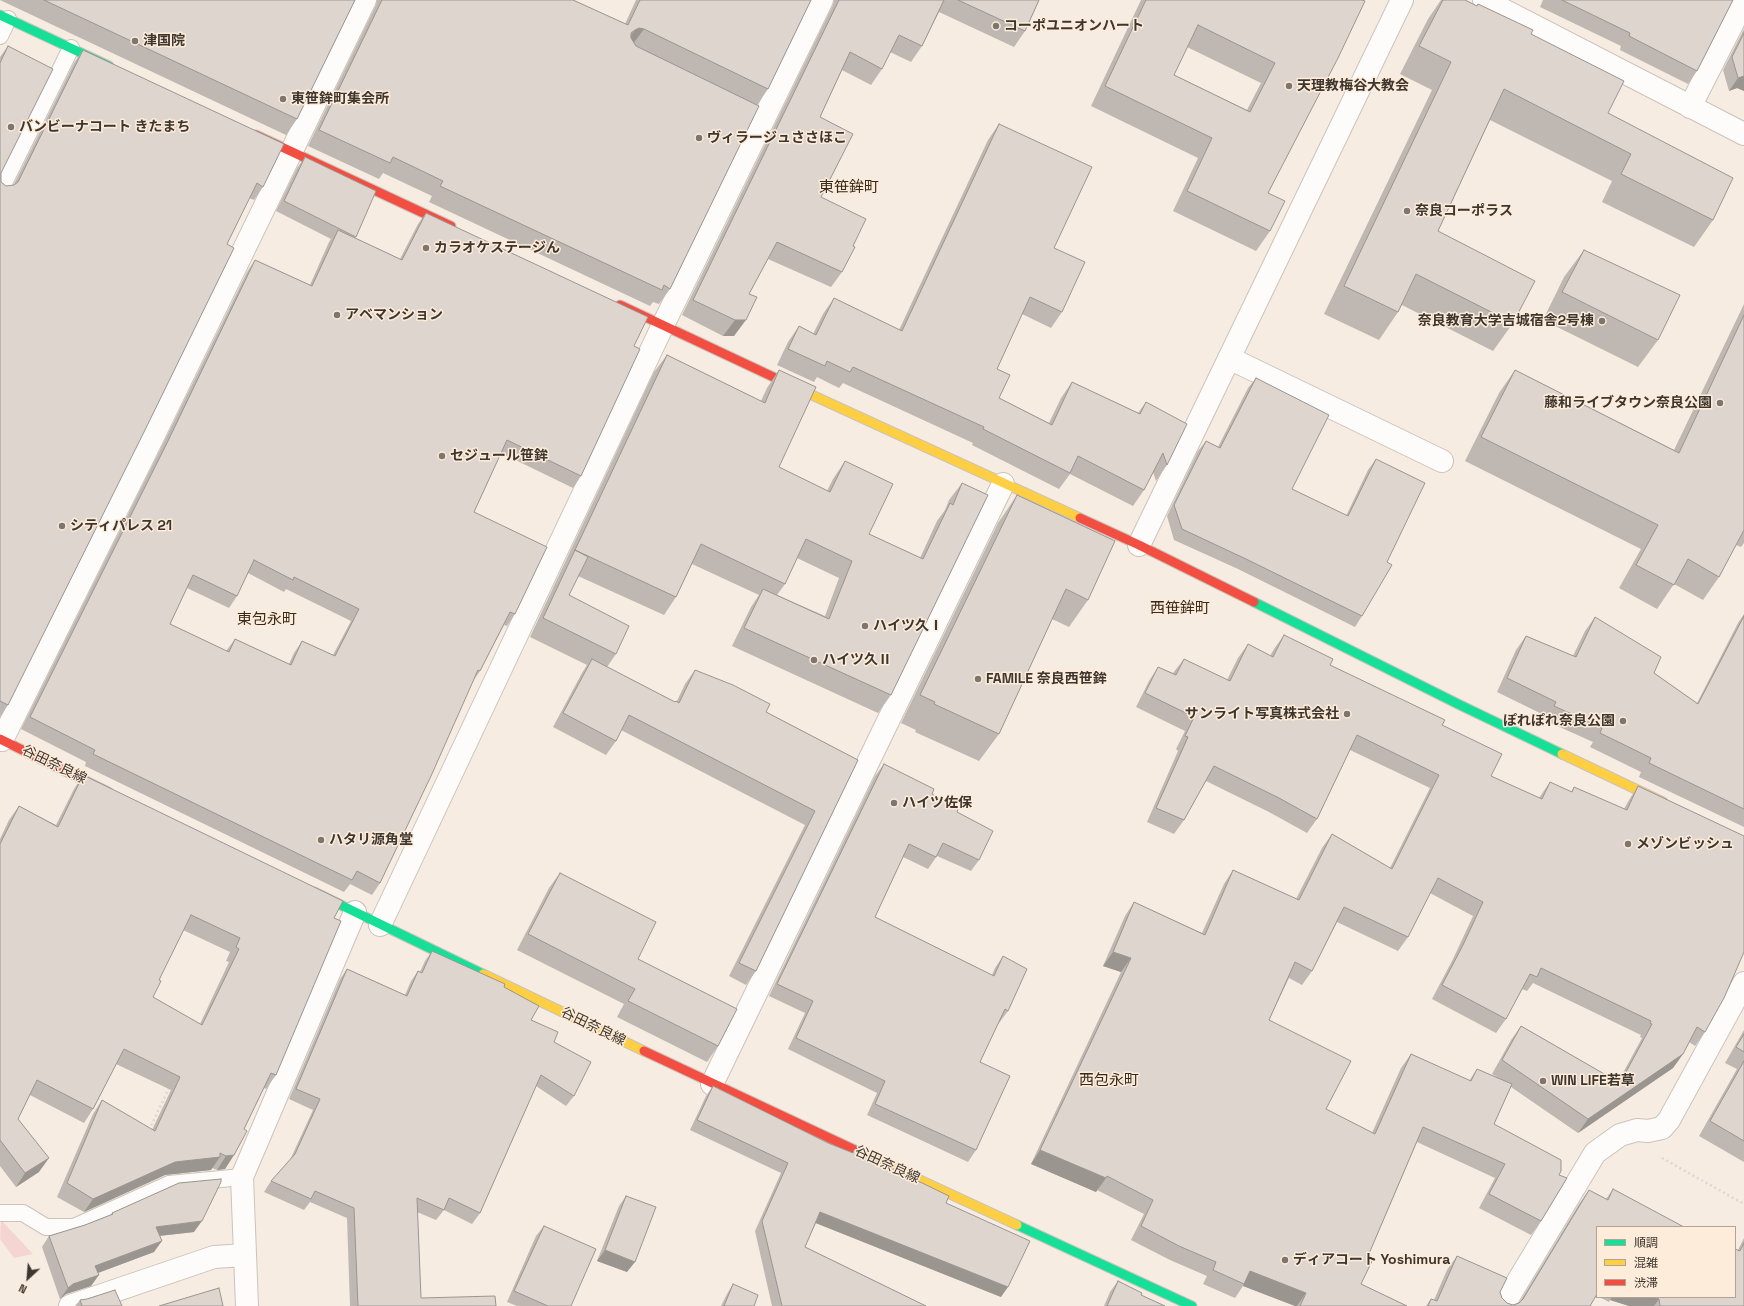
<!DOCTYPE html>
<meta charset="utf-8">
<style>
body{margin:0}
#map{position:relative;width:1744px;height:1306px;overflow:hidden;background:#f6ece2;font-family:"Space Grotesk","Noto Sans JP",sans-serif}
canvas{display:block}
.legend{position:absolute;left:1596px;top:1226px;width:140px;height:72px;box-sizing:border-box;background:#feecda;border:1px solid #b1a396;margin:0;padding:5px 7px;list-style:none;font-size:12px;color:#3d362f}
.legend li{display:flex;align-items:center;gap:8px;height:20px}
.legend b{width:20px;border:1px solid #b1a396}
.north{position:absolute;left:8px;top:1258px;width:40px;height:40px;-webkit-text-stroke:3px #feecda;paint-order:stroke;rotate:206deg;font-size:11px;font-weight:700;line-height:16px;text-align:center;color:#3d362f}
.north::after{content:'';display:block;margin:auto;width:14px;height:18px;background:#3d362f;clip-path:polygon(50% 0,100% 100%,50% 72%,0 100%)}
</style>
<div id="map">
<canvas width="1744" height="1306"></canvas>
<ul class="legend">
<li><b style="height:5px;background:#16e098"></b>順調</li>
<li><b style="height:5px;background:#ffcf43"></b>混雑</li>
<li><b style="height:5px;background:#f24e42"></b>渋滞</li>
</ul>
<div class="north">N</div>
</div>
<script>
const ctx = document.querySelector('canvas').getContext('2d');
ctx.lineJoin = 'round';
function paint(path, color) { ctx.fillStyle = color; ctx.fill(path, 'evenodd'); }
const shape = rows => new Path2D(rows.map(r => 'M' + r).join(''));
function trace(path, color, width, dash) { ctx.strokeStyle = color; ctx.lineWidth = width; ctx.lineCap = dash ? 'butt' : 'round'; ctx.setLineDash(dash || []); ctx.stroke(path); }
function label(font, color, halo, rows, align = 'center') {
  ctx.font = font + ' "Space Grotesk","Noto Sans JP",sans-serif'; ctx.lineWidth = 3; ctx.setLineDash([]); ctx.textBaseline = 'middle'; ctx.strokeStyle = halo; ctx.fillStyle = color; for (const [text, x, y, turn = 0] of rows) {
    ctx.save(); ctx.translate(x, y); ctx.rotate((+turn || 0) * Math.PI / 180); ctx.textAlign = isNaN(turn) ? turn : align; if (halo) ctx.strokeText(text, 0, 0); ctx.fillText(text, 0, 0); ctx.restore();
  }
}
paint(shape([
 [1,1220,33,1254,14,1258,0,1239]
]), '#f5d5d1');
const lane = shape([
 [0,36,8,19],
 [0,191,71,48],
 [0,1213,23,1213,46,1227,74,1227,169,1184,242,1177]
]);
const street = shape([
 [1484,0,1744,134],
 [1690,107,1744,1],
 [1229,358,1442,461],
 [1139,545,1402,0],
 [2,740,147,449,365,0],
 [380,925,663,325,822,0],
 [712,1084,1003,484],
 [70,1306,214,1257,245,1255],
 [247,1306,242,1177,355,912],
 [1503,1306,1595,1153,1620,1135,1637,1130,1648,1131,1662,1128,1669,1120,1744,983]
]);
const fast = shape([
 [0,15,109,66],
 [1254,602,1460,705,1562,754],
 [314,892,483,974],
 [1017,1225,1192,1306]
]);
const slow = shape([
 [801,390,1080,518],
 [1562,754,1663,802],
 [483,974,644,1051],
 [855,1150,1017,1225]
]);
const jam = shape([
 [256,135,451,226],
 [620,305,801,390],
 [1080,518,1139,545,1254,602],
 [0,739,108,792],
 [644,1051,855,1150]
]);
trace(lane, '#cbc3bb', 18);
trace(street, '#cbc3bb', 24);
trace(fast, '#cbc3bb', 11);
trace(slow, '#cbc3bb', 11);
trace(jam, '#cbc3bb', 11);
trace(shape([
 [149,1130,169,1088],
 [1662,1158,1744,1204]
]), '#dbd8d4', 2.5, [2, 3]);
trace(lane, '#fefcfb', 16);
trace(street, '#fefcfb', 22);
trace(fast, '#16e098', 9);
trace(slow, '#ffcf43', 9);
trace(jam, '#f24e42', 9);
paint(shape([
 [0,0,355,0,297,119,286,135],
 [377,0,573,0,625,24,636,0,811,0,768,89,757,105,670,289,659,304,653,302,650,306,429,202,432,196,383,173,379,179,308,146,376,5],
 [834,0,1039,0,1025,31,1014,47,939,12,922,46,911,62,890,52,882,69,871,85,842,70,820,117,821,197,853,246,842,272,831,287,768,259,749,294,734,336,723,336,682,315,833,5],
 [1141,0,1362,0,1268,193,1270,231,1256,251,1173,211,1198,158,1091,106],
 [1187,47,1261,83,1247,110,1174,75],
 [1441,0,1465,0,1477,6,1478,4,1531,34,1713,220,1694,247,1602,202,1612,181,1490,120,1438,231,1513,323,1493,351,1402,305,1398,312,1379,340,1324,314,1432,90,1400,74,1428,19],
 [1543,0,1733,0,1697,71,1688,84,1620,50,1621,46,1540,7],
 [1744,29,1744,91,1737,88,1729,91,1723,70],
 [8,46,1,173,1,182,6,186,13,186,74,63,83,50,263,187,254,200,249,198,8,705,0,717,0,57],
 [999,124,1054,248,1062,312,1051,328,1022,314,997,369,999,398,1049,423,1061,398,1072,382,1138,413,1146,402,1167,465,1156,481,1153,472,1144,490,1133,506,1070,474,1059,489,972,445,973,443,843,383,839,388,817,377,814,382,777,365,788,342,799,326,813,334,823,314,834,298,899,330,988,140],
 [305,157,356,237,355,238,400,259,418,224,426,213,634,346,581,476,573,488,501,453,474,512,515,614,507,626,504,625,480,671,473,681,380,883,372,895,350,884,344,892,85,766,86,762,21,729,158,454,247,272,255,260,310,285,329,242,331,239,276,211,297,168],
 [248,573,284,592,286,589,351,621,333,655,302,641,294,653,289,664,235,639,226,651,170,624,187,588,229,608,237,596],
 [1584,250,1658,340,1638,367,1543,320,1564,277],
 [1744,304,1744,543,1741,547,1736,545,1719,577,1703,600,1674,584,1657,609,1619,588,1641,549,1465,461,1499,393,1515,370,1674,450],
 [667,355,761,401,767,388,779,370,779,467,827,491,833,479,845,461,869,534,920,558,937,521,945,510,949,500,962,483,891,695,878,713,732,646,751,607,759,595,692,564,676,597,664,615,578,576,569,595,616,654,607,667,675,702,677,701,685,684,695,670,766,712,858,760,756,971,746,985,729,976,805,825,621,730,616,741,606,755,553,727,582,673,587,665,530,637,654,372],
 [797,558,839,578,825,616,777,595,785,584],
 [1256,378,1292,489,1346,516,1368,470,1376,459,1362,616,1355,627,1238,569,1174,540,1167,516,1198,451,1206,441,1218,447,1248,388],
 [1017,495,1088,600,1069,627,1052,619,999,734,979,761,915,732,916,730,901,723,998,523],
 [1744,614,1744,827,1639,777,1641,772,1590,747,1593,742,1544,720,1546,716,1497,692,1516,650,1526,636,1573,656,1585,631,1595,617,1654,673,1697,703,1738,623],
 [1284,635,1330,665,1442,725,1491,776,1539,798,1550,782,1571,792,1574,787,1624,809,1629,800,1638,786,1705,1032,1695,1046,1689,1042,1683,1054,1673,1068,1578,1133,1511,1087,1494,1124,1559,1175,1541,1221,1531,1235,1479,1208,1495,1178,1417,1142,1368,1256,1361,1284,1407,1306,1295,1306,1243,1286,1235,1298,1203,1284,1207,1276,1170,1260,1131,1240,1144,1214,1097,1190,1096,1192,1031,1164,1121,972,1103,966,1125,916,1134,902,1202,933,1224,884,1233,870,1296,899,1322,848,1332,834,1390,868,1430,788,1350,750,1317,819,1307,833,1269,812,1206,781,1184,820,1174,834,1147,822,1178,751,1176,749,1185,731,1136,707,1149,681,1158,667,1173,673,1184,659,1227,680,1238,658,1248,644,1270,656,1274,649],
 [1430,893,1473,916,1453,959,1432,999,1496,1033,1506,1019,1522,989,1527,991,1533,983,1641,1035,1640,1037,1642,1038,1618,1082,1521,1026,1511,1040,1492,1074,1500,1079,1477,1069,1469,1081,1411,1054,1401,1068,1372,1133,1326,1109,1269,1020,1289,978,1302,985,1312,971,1337,922,1398,951,1408,937],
 [884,764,932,794,957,812,979,860,971,871,937,856,928,869,903,857,875,917,992,975,995,968,1003,956,1008,1011,999,1023,999,1022,980,1062,976,1150,968,1162,867,1115,877,1093,788,1049,805,1013,769,996,875,776],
 [83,775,334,918,276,1075,266,1089,264,1088,244,1129,234,1155,225,1169,217,1170,212,1168,211,1170,165,1175,84,1212,57,1197,93,1114,102,1100,152,1130,171,1090,116,1064,93,1109,84,1123,30,1095,18,1119,39,1172,16,1187,0,1166,0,839,9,820,19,806,56,825,74,789],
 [183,930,230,952,226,961,229,962,200,1024,153,997,159,980],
 [560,873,718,1046,707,1062,617,1017,624,1004,517,950,549,888],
 [432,951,504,987,531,1020,554,1042,574,1096,566,1106,536,1086,480,1213,472,1224,444,1210,436,1220,417,1212,421,1298,496,1306,350,1306,347,1218,310,1202,304,1210,264,1192,271,1181,290,1160,313,1110,289,1099,340,979,347,969,405,995,411,981,418,971,420,972,425,961],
 [1744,1030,1744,1162,1699,1136,1737,1069,1725,1063],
 [713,1086,828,1143,853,1153,854,1150,946,1203,1001,1297,816,1223,805,1247,926,1306,772,1306,755,1231,781,1173,690,1130,706,1096],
 [1613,1189,1597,1227,1597,1296,1596,1296,1590,1306,1426,1306,1431,1299,1434,1300,1447,1270,1457,1256,1500,1292,1502,1298,1507,1303,1513,1305,1519,1303,1579,1204,1589,1190,1606,1199],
 [626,1196,627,1272,597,1261,619,1206],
 [112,1213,194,1232,160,1236,154,1252,98,1273,91,1286,66,1294,60,1299,42,1247,49,1236,85,1225,110,1215],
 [544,1226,571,1306,517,1306,507,1302,536,1236],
 [1744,1238,1744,1306,1629,1306,1610,1300,1609,1302,1599,1297,1735,1297,1738,1250],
 [1118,1281,1141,1295,1165,1306,1104,1306,1110,1292],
 [733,1284,754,1306,721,1306,727,1294],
 [80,1300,122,1306,75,1306]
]), '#bfb7b1');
paint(shape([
 [639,28,644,29,633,44,620,49,635,30],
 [1744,76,1744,91,1737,88,1729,91,1738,78],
 [735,320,746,320,734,336,723,336],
 [1113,952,1131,958,1121,972,1103,966],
 [1683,1054,1673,1068,1578,1133,1588,1119],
 [1040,1150,1106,1178,1096,1192,1031,1164],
 [234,1155,225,1169,217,1170,226,1156],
 [220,1157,211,1170,165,1175,84,1212,93,1199,175,1162],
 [49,1158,39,1172,16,1187,25,1173],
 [820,1212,1008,1287,1001,1297,813,1222],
 [202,1221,194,1232,149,1237,156,1227],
 [162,1241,154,1252,87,1277,95,1266],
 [605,1250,635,1262,627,1272,597,1261],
 [1250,1271,1306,1293,1297,1306,1295,1306,1243,1286],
 [99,1275,91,1286,66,1294,60,1299,68,1288,73,1284],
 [1612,1297,1653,1297,1659,1299,1654,1306,1629,1306,1610,1300]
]), '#9b9590');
const building = shape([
 [44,0,355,0,297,119,44,0],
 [382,0,573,0,628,25,640,0,811,0,768,89,644,29,639,28,635,30,631,33,631,38,636,46,759,106,670,289,664,285,662,290,440,186,443,181,393,157,390,163,319,130,382,0],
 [839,0,944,0,922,46,899,35,882,69,850,52,820,117,853,134,821,197,866,219,853,246,855,247,842,272,777,242,749,294,757,297,746,320,735,320,693,300,839,0],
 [958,0,1039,0,1025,31,958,0],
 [1146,0,1362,0,1365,1,1338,58,1268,193,1285,201,1270,231,1187,191,1212,138,1105,86,1146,0],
 [1198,25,1275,63,1250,112,1174,75,1198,25],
 [1443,0,1465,0,1477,6,1478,4,1533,30,1531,34,1624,81,1608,113,1733,178,1713,220,1621,174,1631,154,1504,89,1438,231,1535,281,1513,323,1416,274,1398,312,1344,286,1451,62,1419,46,1443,0],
 [1562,0,1733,0,1697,71,1629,36,1630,33,1562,0],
 [1744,33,1744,76,1738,78,1732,57,1744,33],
 [8,46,53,69,1,173,1,182,6,186,14,185,18,182,83,50,284,144,263,187,257,183,227,244,234,248,145,430,8,705,0,701,0,63,8,46],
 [999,124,1092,167,1054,248,1085,262,1062,312,1030,297,997,369,1010,375,999,398,1052,425,1072,382,1140,414,1146,402,1187,424,1167,465,1163,453,1144,490,1078,456,1070,473,983,429,984,427,853,367,850,372,827,361,825,366,788,349,799,326,816,335,834,298,902,331,999,124],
 [305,157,376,191,356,237,284,201,305,157],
 [426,213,648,317,634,346,640,349,581,476,507,440,474,512,547,547,515,614,510,612,480,671,478,670,431,776,380,883,357,871,352,880,93,754,95,750,30,717,167,443,255,260,312,286,338,230,402,260,426,213],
 [254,560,293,580,294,577,359,609,335,656,302,641,291,665,235,639,229,652,170,624,193,575,237,596,254,560],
 [1584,250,1680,295,1658,340,1562,292,1584,250],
 [1744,315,1744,530,1719,577,1688,559,1674,585,1636,565,1658,525,1481,437,1515,370,1679,453,1744,315],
 [667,355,765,403,779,370,816,387,779,467,830,492,845,461,893,484,869,534,923,559,950,503,953,505,962,483,988,495,891,695,744,628,763,589,829,619,852,561,806,539,785,584,701,544,676,597,575,550,667,355],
 [1256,378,1329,415,1292,489,1348,516,1376,459,1425,483,1387,562,1392,565,1362,616,1246,559,1182,529,1174,505,1206,441,1220,448,1256,378],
 [1017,495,1115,541,1088,600,1066,589,999,734,934,704,935,702,920,695,1017,495],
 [575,550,588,557,569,595,629,626,616,654,543,618,575,550],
 [1744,616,1744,809,1649,763,1651,758,1600,733,1602,728,1554,706,1556,702,1507,678,1526,636,1576,657,1595,617,1661,657,1654,673,1698,704,1744,616],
 [1284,635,1333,659,1330,665,1445,720,1442,725,1502,754,1491,776,1542,799,1550,782,1572,792,1574,787,1627,810,1638,786,1744,836,1744,952,1724,998,1705,1032,1697,1027,1683,1054,1588,1119,1502,1060,1521,1026,1620,1083,1652,1024,1650,1023,1651,1021,1541,968,1537,977,1530,974,1506,1019,1442,985,1463,945,1483,902,1438,878,1408,937,1344,907,1312,971,1295,962,1269,1020,1351,1061,1326,1109,1375,1134,1411,1054,1471,1081,1477,1069,1512,1084,1494,1124,1561,1160,1561,1171,1559,1175,1567,1178,1541,1221,1489,1194,1505,1164,1423,1127,1368,1256,1373,1259,1361,1284,1407,1306,1300,1306,1306,1293,1250,1271,1244,1284,1213,1270,1216,1262,1179,1246,1141,1226,1153,1200,1107,1176,1106,1178,1040,1150,1131,958,1113,952,1134,902,1205,935,1233,870,1299,900,1332,834,1392,869,1439,775,1357,735,1317,819,1279,798,1214,766,1184,820,1156,808,1188,737,1185,736,1194,717,1145,693,1158,667,1176,675,1184,659,1230,681,1248,644,1273,657,1284,635],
 [592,659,675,702,676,701,679,703,695,670,733,685,770,704,766,712,858,760,756,971,739,963,815,811,629,715,616,741,563,713,592,659],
 [884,764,934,789,932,794,958,809,957,812,993,831,979,860,943,843,936,857,909,844,875,917,994,976,1003,956,1027,969,1008,1011,1005,1009,980,1062,1010,1076,976,1150,875,1104,885,1081,796,1038,813,1001,777,984,884,764],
 [83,775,343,901,334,918,341,921,276,1075,271,1073,244,1129,247,1131,234,1155,226,1156,220,1153,220,1157,175,1162,93,1199,67,1183,102,1100,155,1131,180,1077,124,1049,93,1109,37,1080,18,1119,49,1158,25,1173,0,1140,0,844,19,806,58,827,83,775],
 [191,915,240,938,236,947,239,949,202,1025,153,997,161,981,159,980,191,915],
 [560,873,656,922,638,959,737,1009,718,1046,628,1001,635,989,528,934,560,873],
 [432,951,505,984,504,987,539,1006,531,1020,558,1032,554,1042,591,1062,574,1096,541,1075,480,1213,449,1198,444,1210,417,1198,421,1298,495,1296,496,1306,358,1306,354,1208,315,1191,311,1199,271,1181,295,1154,320,1099,296,1089,347,969,407,996,418,971,422,973,432,951],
 [1744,1034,1744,1052,1736,1047,1744,1034],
 [1744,1061,1744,1141,1710,1121,1744,1061],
 [713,1086,828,1143,853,1153,854,1150,949,1196,946,1203,1030,1241,1008,1287,820,1212,805,1247,926,1306,782,1306,762,1221,788,1163,697,1120,713,1086],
 [221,1179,221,1182,202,1221,156,1227,162,1241,95,1266,99,1275,73,1284,68,1288,49,1236,85,1225,113,1214,112,1213,179,1183,221,1179],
 [1613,1189,1684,1227,1597,1227,1597,1294,1590,1306,1428,1306,1431,1299,1437,1301,1457,1256,1507,1278,1500,1292,1502,1298,1507,1303,1513,1305,1519,1303,1523,1299,1589,1190,1608,1200,1613,1189],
 [626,1196,656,1207,635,1262,605,1250,626,1196],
 [544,1226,596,1249,571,1306,548,1306,514,1291,544,1226],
 [1744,1243,1744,1306,1660,1306,1659,1299,1653,1297,1735,1297,1735,1249,1740,1251,1744,1243],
 [1118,1281,1142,1293,1141,1295,1165,1306,1107,1306,1118,1281],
 [733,1284,758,1295,754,1306,724,1306,733,1284],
 [219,1288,223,1306,159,1306,219,1288],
 [115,1290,122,1306,82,1306,80,1300,87,1299,115,1290]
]);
paint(building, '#ded5ce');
trace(building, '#9b9590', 1);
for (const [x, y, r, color] of [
 [996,26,4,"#7e766e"],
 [135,41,4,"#7e766e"],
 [1289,86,4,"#7e766e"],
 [283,99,4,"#7e766e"],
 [11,127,4,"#7e766e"],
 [699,138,4,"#7e766e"],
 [1407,211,4,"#7e766e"],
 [426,248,4,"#7e766e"],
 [337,315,4,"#7e766e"],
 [1602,321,4,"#7e766e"],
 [1720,403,4,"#7e766e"],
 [442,456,4,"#7e766e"],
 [62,526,4,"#7e766e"],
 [865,626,4,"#7e766e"],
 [814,660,4,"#7e766e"],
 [978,679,4,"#7e766e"],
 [1347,714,4,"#7e766e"],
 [1623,721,4,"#7e766e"],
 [894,803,4,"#7e766e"],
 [321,840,4,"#7e766e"],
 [1628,844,4,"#7e766e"],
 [1543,1081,4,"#7e766e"],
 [1285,1260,4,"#7e766e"]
]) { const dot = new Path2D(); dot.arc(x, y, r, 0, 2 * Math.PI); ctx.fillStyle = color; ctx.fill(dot); trace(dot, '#feecda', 1.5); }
label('bold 14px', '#3d362f', '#feecda', [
 ["コーポユニオンハート",1004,26],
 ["津国院",143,41],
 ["天理教梅谷大教会",1297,86],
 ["東笹鉾町集会所",291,99],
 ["バンビーナコート きたまち",19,127],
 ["ヴィラージュささほこ",707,138],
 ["奈良コーポラス",1415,211],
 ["カラオケステージん",434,248],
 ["アベマンション",345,315],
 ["奈良教育大学吉城宿舎2号棟",1594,321,"right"],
 ["藤和ライブタウン奈良公園",1712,403,"right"],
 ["セジュール笹鉾",450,456],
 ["シティパレス 21",70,526],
 ["ハイツ久Ⅰ",873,626],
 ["ハイツ久Ⅱ",822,660],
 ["FAMILE 奈良西笹鉾",986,679],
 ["サンライト写真株式会社",1339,714,"right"],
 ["ぽれぽれ奈良公園",1615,721,"right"],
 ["ハイツ佐保",902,803],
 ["ハタリ源角堂",329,840],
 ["メゾンビッシュ",1636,844],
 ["WIN LIFE若草",1551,1081],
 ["ディアコート Yoshimura",1293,1260]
], 'left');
label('14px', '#3d362f', '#feecda', [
 ["谷田奈良線",54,765,26],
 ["谷田奈良線",593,1027,26],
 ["谷田奈良線",887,1165,25]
]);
label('15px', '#36291b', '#feecda', [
 ["東笹鉾町",849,188],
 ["西笹鉾町",1180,609],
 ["東包永町",267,620],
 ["西包永町",1109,1081]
]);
</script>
